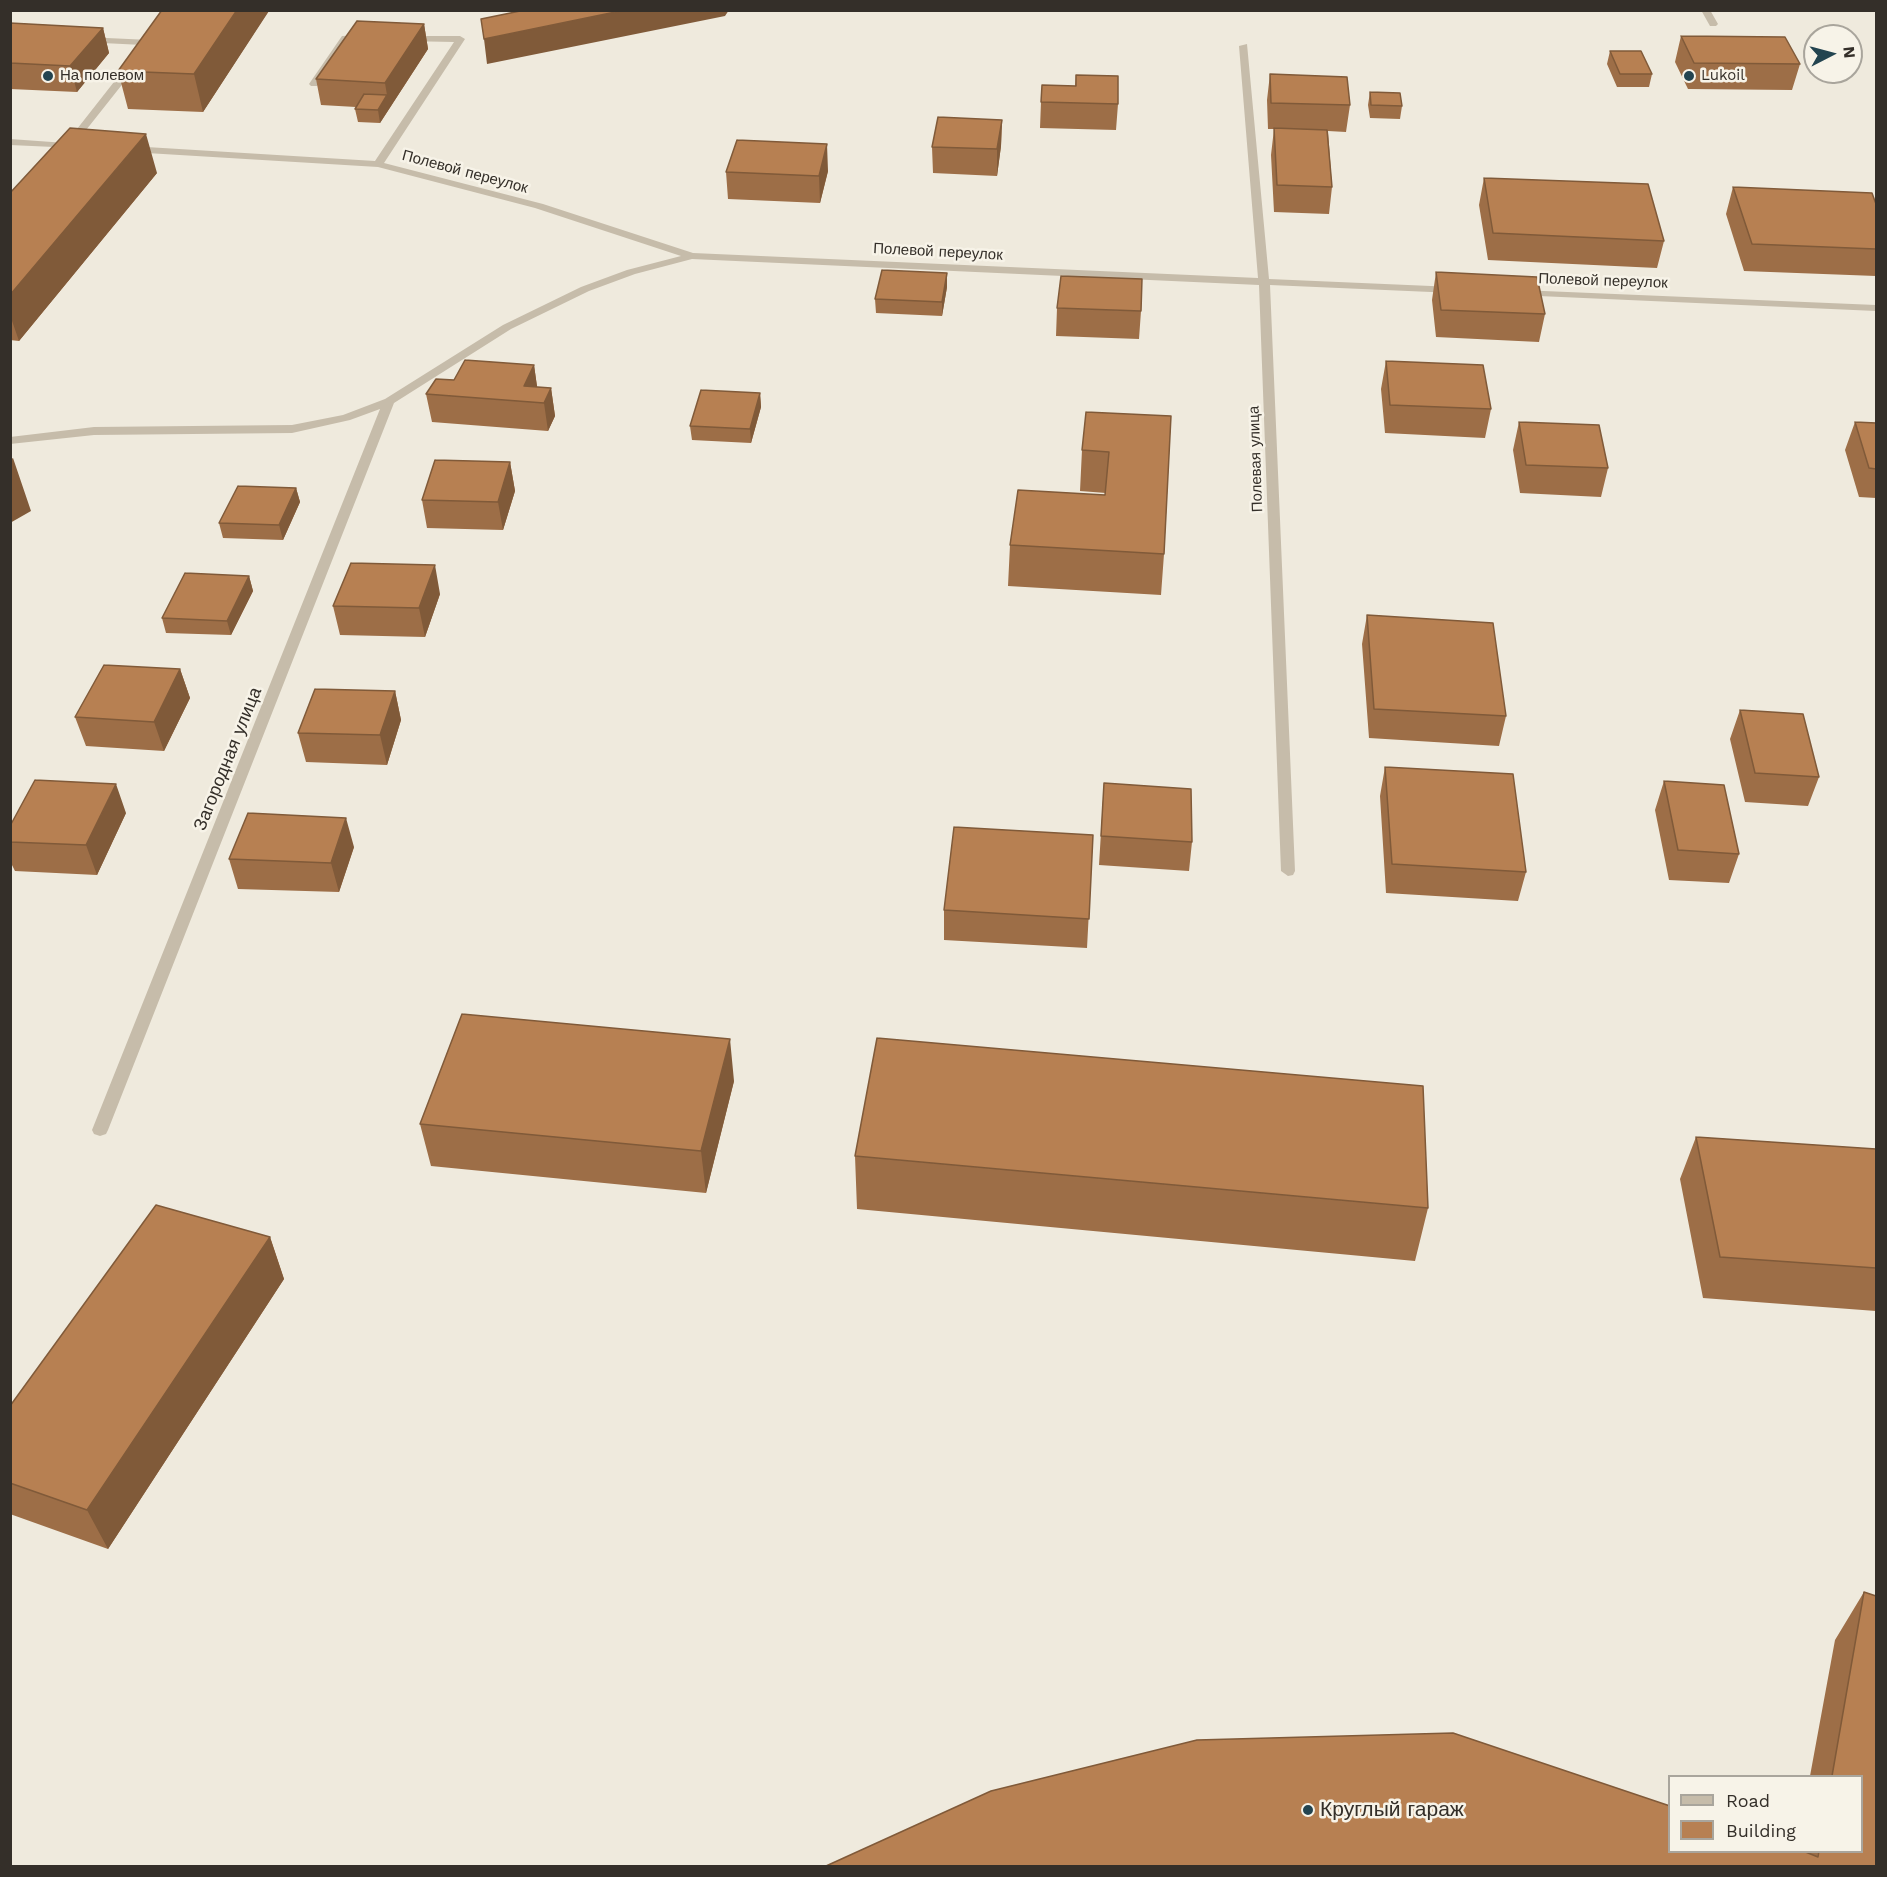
<!DOCTYPE html>
<meta charset="utf-8">
<style>
body{margin:0}
#map{position:relative;width:1887px;height:1877px;overflow:hidden;background:#efeadd;font-family:"Work Sans",sans-serif}
canvas{display:block}
.frame{position:absolute;inset:0;border:12px solid #342f29;pointer-events:none}
.legend{position:absolute;left:1668px;top:1775px;width:195px;height:78px;box-sizing:border-box;background:#f7f3e8;border:2px solid #a9a59c;margin:0;padding:8px 10px;list-style:none;font-size:18px;color:#342f29}
.legend li{display:flex;align-items:center;gap:12px;height:30px}
.legend b{width:30px;border:2px solid #a9a59c}
.north{position:absolute;left:1803px;top:24px;width:60px;height:60px;box-sizing:border-box;background:#f7f3e8;border:2px solid #a9a59c;border-radius:50%;rotate:84deg;font-size:16px;font-weight:700;line-height:24px;text-align:center;color:#342f29}
.north::after{content:'';display:block;margin:auto;width:21px;height:27px;background:#234450;clip-path:polygon(50% 0,100% 100%,50% 72%,0 100%)}
</style>
<div id="map">
<canvas width="1887" height="1877"></canvas>
<div class="frame"></div>
<ul class="legend">
<li><b style="height:8px;background:#c6bcaa"></b>Road</li>
<li><b style="height:16px;background:#b78052"></b>Building</li>
</ul>
<div class="north">N</div>
</div>
<script>
const ctx = document.querySelector('canvas').getContext('2d');
ctx.lineJoin = 'round';
const shape = rows => new Path2D(rows.map(r => 'M' + r).join(''));
function paint(path, color) { ctx.fillStyle = color; ctx.fill(path, 'evenodd'); }
function trace(path, color, width, dash) { ctx.strokeStyle = color; ctx.lineWidth = width; ctx.lineCap = dash ? 'butt' : 'round'; ctx.setLineDash(dash || []); ctx.stroke(path); }
function label(font, color, halo, rows, align = 'center') {
  ctx.font = font + ' "Work Sans",sans-serif'; ctx.lineWidth = 5; ctx.setLineDash([]); ctx.textBaseline = 'middle'; ctx.strokeStyle = halo; ctx.fillStyle = color; for (const [text, x, y, turn = 0] of rows) {
    ctx.save(); ctx.translate(x, y); ctx.rotate((+turn || 0) * Math.PI / 180); ctx.textAlign = isNaN(turn) ? turn : align; if (halo) ctx.strokeText(text, 0, 0); ctx.fillText(text, 0, 0); ctx.restore();
  }
}
paint(shape([
 [1701,10,1710,10,1718,24,1716,26,1710,26,1701,10],
 [342,36,365,35,370,38,365,41,348,41,317,86,311,86,309,84,342,36],
 [407,36,460,36,465,39,384,163,543,204,693,253,1258,278,1239,46,1247,44,1269,279,1454,287,1459,290,1454,293,1270,285,1295,871,1293,875,1288,876,1281,871,1259,285,692,259,635,274,589,291,511,329,394,403,108,1130,106,1134,100,1136,94,1134,92,1130,380,409,350,420,292,433,94,435,10,444,10,437,94,427,292,425,343,415,385,399,503,325,581,287,627,270,681,256,535,208,378,167,130,152,125,149,130,146,375,161,454,42,404,41,404,37,407,36],
 [85,37,150,40,155,43,75,144,78,146,76,148,10,145,10,139,66,143,143,45,82,42,80,40,85,37],
 [1520,290,1876,305,1876,311,1516,295,1515,293,1520,290]
]), '#c6bcaa');
paint(shape([
 [269,10,203,112,128,109,118,71],
 [10,23,103,28,109,53,77,92,10,89],
 [424,24,428,49,380,123,358,122,355,109,356,107,321,105,316,79],
 [1681,36,1800,64,1792,90,1688,89,1675,62],
 [1610,51,1652,74,1649,87,1617,87,1607,64],
 [1270,74,1350,105,1346,132,1328,131,1332,187,1329,214,1274,212,1271,155,1274,129,1268,129,1267,100],
 [1076,75,1118,104,1116,130,1040,128,1041,102,1075,86],
 [1370,92,1402,106,1400,119,1370,118,1368,105],
 [1002,120,1001,146,997,176,933,173,932,147],
 [828,171,820,203,728,199,726,172],
 [157,173,19,341,10,340,10,193],
 [1484,178,1664,241,1657,268,1488,260,1479,205],
 [1733,187,1876,204,1876,276,1744,271,1726,214],
 [1436,272,1545,314,1539,342,1436,337,1432,300],
 [947,287,942,316,876,313,875,299],
 [1057,308,1141,311,1139,339,1056,336],
 [1386,361,1491,409,1485,438,1385,433,1381,389],
 [534,365,537,387,551,388,555,416,548,431,432,422,426,394,454,380],
 [760,393,761,407,751,443,692,440,690,426],
 [1171,416,1164,554,1161,595,1008,586,1010,545,1105,495,1106,493,1080,491,1082,450],
 [1519,422,1608,468,1601,497,1520,493,1513,450],
 [1855,422,1876,423,1876,498,1859,497,1845,450],
 [510,462,515,491,503,530,427,528,422,500],
 [296,488,300,502,283,540,223,538,219,523],
 [249,576,253,591,231,635,166,633,162,618],
 [440,594,425,637,340,635,333,606],
 [1367,615,1506,716,1499,746,1369,738,1362,644],
 [180,669,190,698,164,751,86,746,75,717],
 [395,691,401,720,387,765,306,762,298,733],
 [1740,710,1819,777,1808,806,1745,802,1730,739],
 [1385,767,1526,872,1518,901,1386,893,1380,796],
 [1664,781,1739,854,1729,883,1669,880,1655,810],
 [1104,783,1192,842,1189,871,1099,865],
 [126,813,97,875,15,871,10,861,10,826],
 [1093,835,1087,948,944,940,944,910],
 [354,847,339,892,238,889,229,859],
 [734,1081,706,1193,431,1166,420,1124],
 [1696,1137,1876,1149,1876,1311,1703,1298,1680,1179],
 [855,1156,1428,1208,1415,1261,857,1209],
 [270,1237,284,1279,108,1549,10,1514,10,1406],
 [1864,1592,1876,1866,1670,1851,1862,1851,1862,1776,1810,1776,1835,1640]
]), '#9d6e47');
paint(shape([
 [237,10,269,11,203,112,194,74],
 [625,10,729,10,725,16,487,64,484,39],
 [424,24,428,49,380,123,378,110,387,95,385,83],
 [103,28,109,53,77,92,70,66],
 [1002,120,1001,146,997,176,997,149],
 [146,134,157,173,19,341,10,315,10,295],
 [827,144,828,171,820,203,819,176],
 [947,273,947,287,942,316,942,302],
 [534,365,538,393,524,386],
 [551,388,555,416,548,431,544,403],
 [760,393,761,407,751,443,750,429],
 [13,458,31,511,10,523,10,460],
 [510,462,515,491,503,530,498,502],
 [296,488,300,502,283,540,279,525],
 [435,565,440,594,425,637,419,608],
 [249,576,253,591,231,635,227,621],
 [180,669,190,698,164,751,154,722],
 [395,691,401,720,387,765,380,735],
 [116,784,126,813,97,875,86,845],
 [346,818,354,847,339,892,331,863],
 [730,1039,734,1081,706,1193,701,1151],
 [270,1237,284,1279,108,1549,87,1510]
]), '#805a39');
const building = shape([
 [162,10,237,10,194,74,118,71,162,10],
 [525,10,625,10,484,39,481,19,525,10],
 [357,21,424,24,385,83,316,79,357,21],
 [10,23,103,28,70,66,10,63,10,23],
 [1681,36,1785,37,1800,64,1694,63,1681,36],
 [1610,51,1641,51,1652,74,1620,74,1610,51],
 [1270,74,1347,77,1350,105,1271,103,1270,74],
 [1076,75,1118,76,1118,104,1041,102,1042,85,1076,86,1076,75],
 [1370,92,1400,93,1402,106,1371,105,1370,92],
 [364,94,387,95,378,110,355,109,364,94],
 [938,117,1002,120,997,149,932,147,938,117],
 [70,128,146,134,10,295,10,193,70,128],
 [1274,128,1327,130,1332,187,1277,185,1274,128],
 [737,140,827,144,819,176,726,172,737,140],
 [1484,178,1648,184,1664,241,1493,233,1484,178],
 [1733,187,1872,193,1876,204,1876,249,1752,244,1733,187],
 [882,270,947,273,942,302,875,299,882,270],
 [1436,272,1537,277,1545,314,1441,310,1436,272],
 [1061,276,1142,279,1141,311,1057,308,1061,276],
 [465,360,534,365,524,386,551,388,544,403,426,394,436,379,454,380,465,360],
 [1386,361,1483,365,1491,409,1390,405,1386,361],
 [701,390,760,393,750,429,690,426,701,390],
 [1086,412,1171,416,1164,554,1010,545,1018,490,1105,495,1109,452,1082,450,1086,412],
 [1519,422,1599,425,1608,468,1526,465,1519,422],
 [1855,422,1876,423,1876,469,1869,468,1855,422],
 [435,460,510,462,498,502,422,500,435,460],
 [238,486,296,488,279,525,219,523,238,486],
 [351,563,435,565,419,608,333,606,351,563],
 [185,573,249,576,227,621,162,618,185,573],
 [1367,615,1493,623,1506,716,1374,709,1367,615],
 [104,665,180,669,154,722,75,717,104,665],
 [315,689,395,691,380,735,298,733,315,689],
 [1740,710,1803,714,1819,777,1755,773,1740,710],
 [1385,767,1513,774,1526,872,1392,864,1385,767],
 [35,780,116,784,86,845,10,842,10,826,35,780],
 [1664,781,1724,785,1739,854,1678,850,1664,781],
 [1104,783,1191,789,1192,842,1101,836,1104,783],
 [248,813,346,818,331,863,229,859,248,813],
 [954,827,1093,835,1089,919,944,910,954,827],
 [462,1014,730,1039,701,1151,420,1124,462,1014],
 [877,1038,1423,1086,1428,1208,855,1156,877,1038],
 [1696,1137,1876,1149,1876,1268,1720,1257,1696,1137],
 [156,1205,270,1237,87,1510,10,1483,10,1406,156,1205],
 [1864,1592,1876,1596,1876,1866,826,1866,991,1791,1197,1740,1453,1733,1670,1806,1670,1851,1803,1851,1818,1857,1819,1851,1862,1851,1862,1776,1832,1776,1864,1592]
]);
paint(building, '#b78052');
trace(building, '#805a39', 1.5);
for (const [x, y, r, color] of [
 [48,76,6,"#234450"],
 [1689,76,6,"#234450"],
 [1308,1810,6,"#234450"]
]) { const dot = new Path2D(); dot.arc(x, y, r, 0, 2 * Math.PI); ctx.fillStyle = color; ctx.fill(dot); trace(dot, '#f7f3e8', 2); }
label('15px', '#342f29', '#f7f3e8', [
 ["На полевом",60,76],
 ["Lukoil",1701,76]
], 'left');
label('15px', '#342f29', '#f7f3e8', [
 ["Полевой переулок",465,172,15],
 ["Полевой переулок",938,252,3],
 ["Полевой переулок",1603,281,2],
 ["Полевая улица",1256,459,-92]
]);
label('18px', '#342f29', '#f7f3e8', [
 ["Загородная улица",228,759,-68]
]);
label('21px', '#342f29', '#f7f3e8', [
 ["Круглый гараж",1320,1810]
], 'left');
</script>
